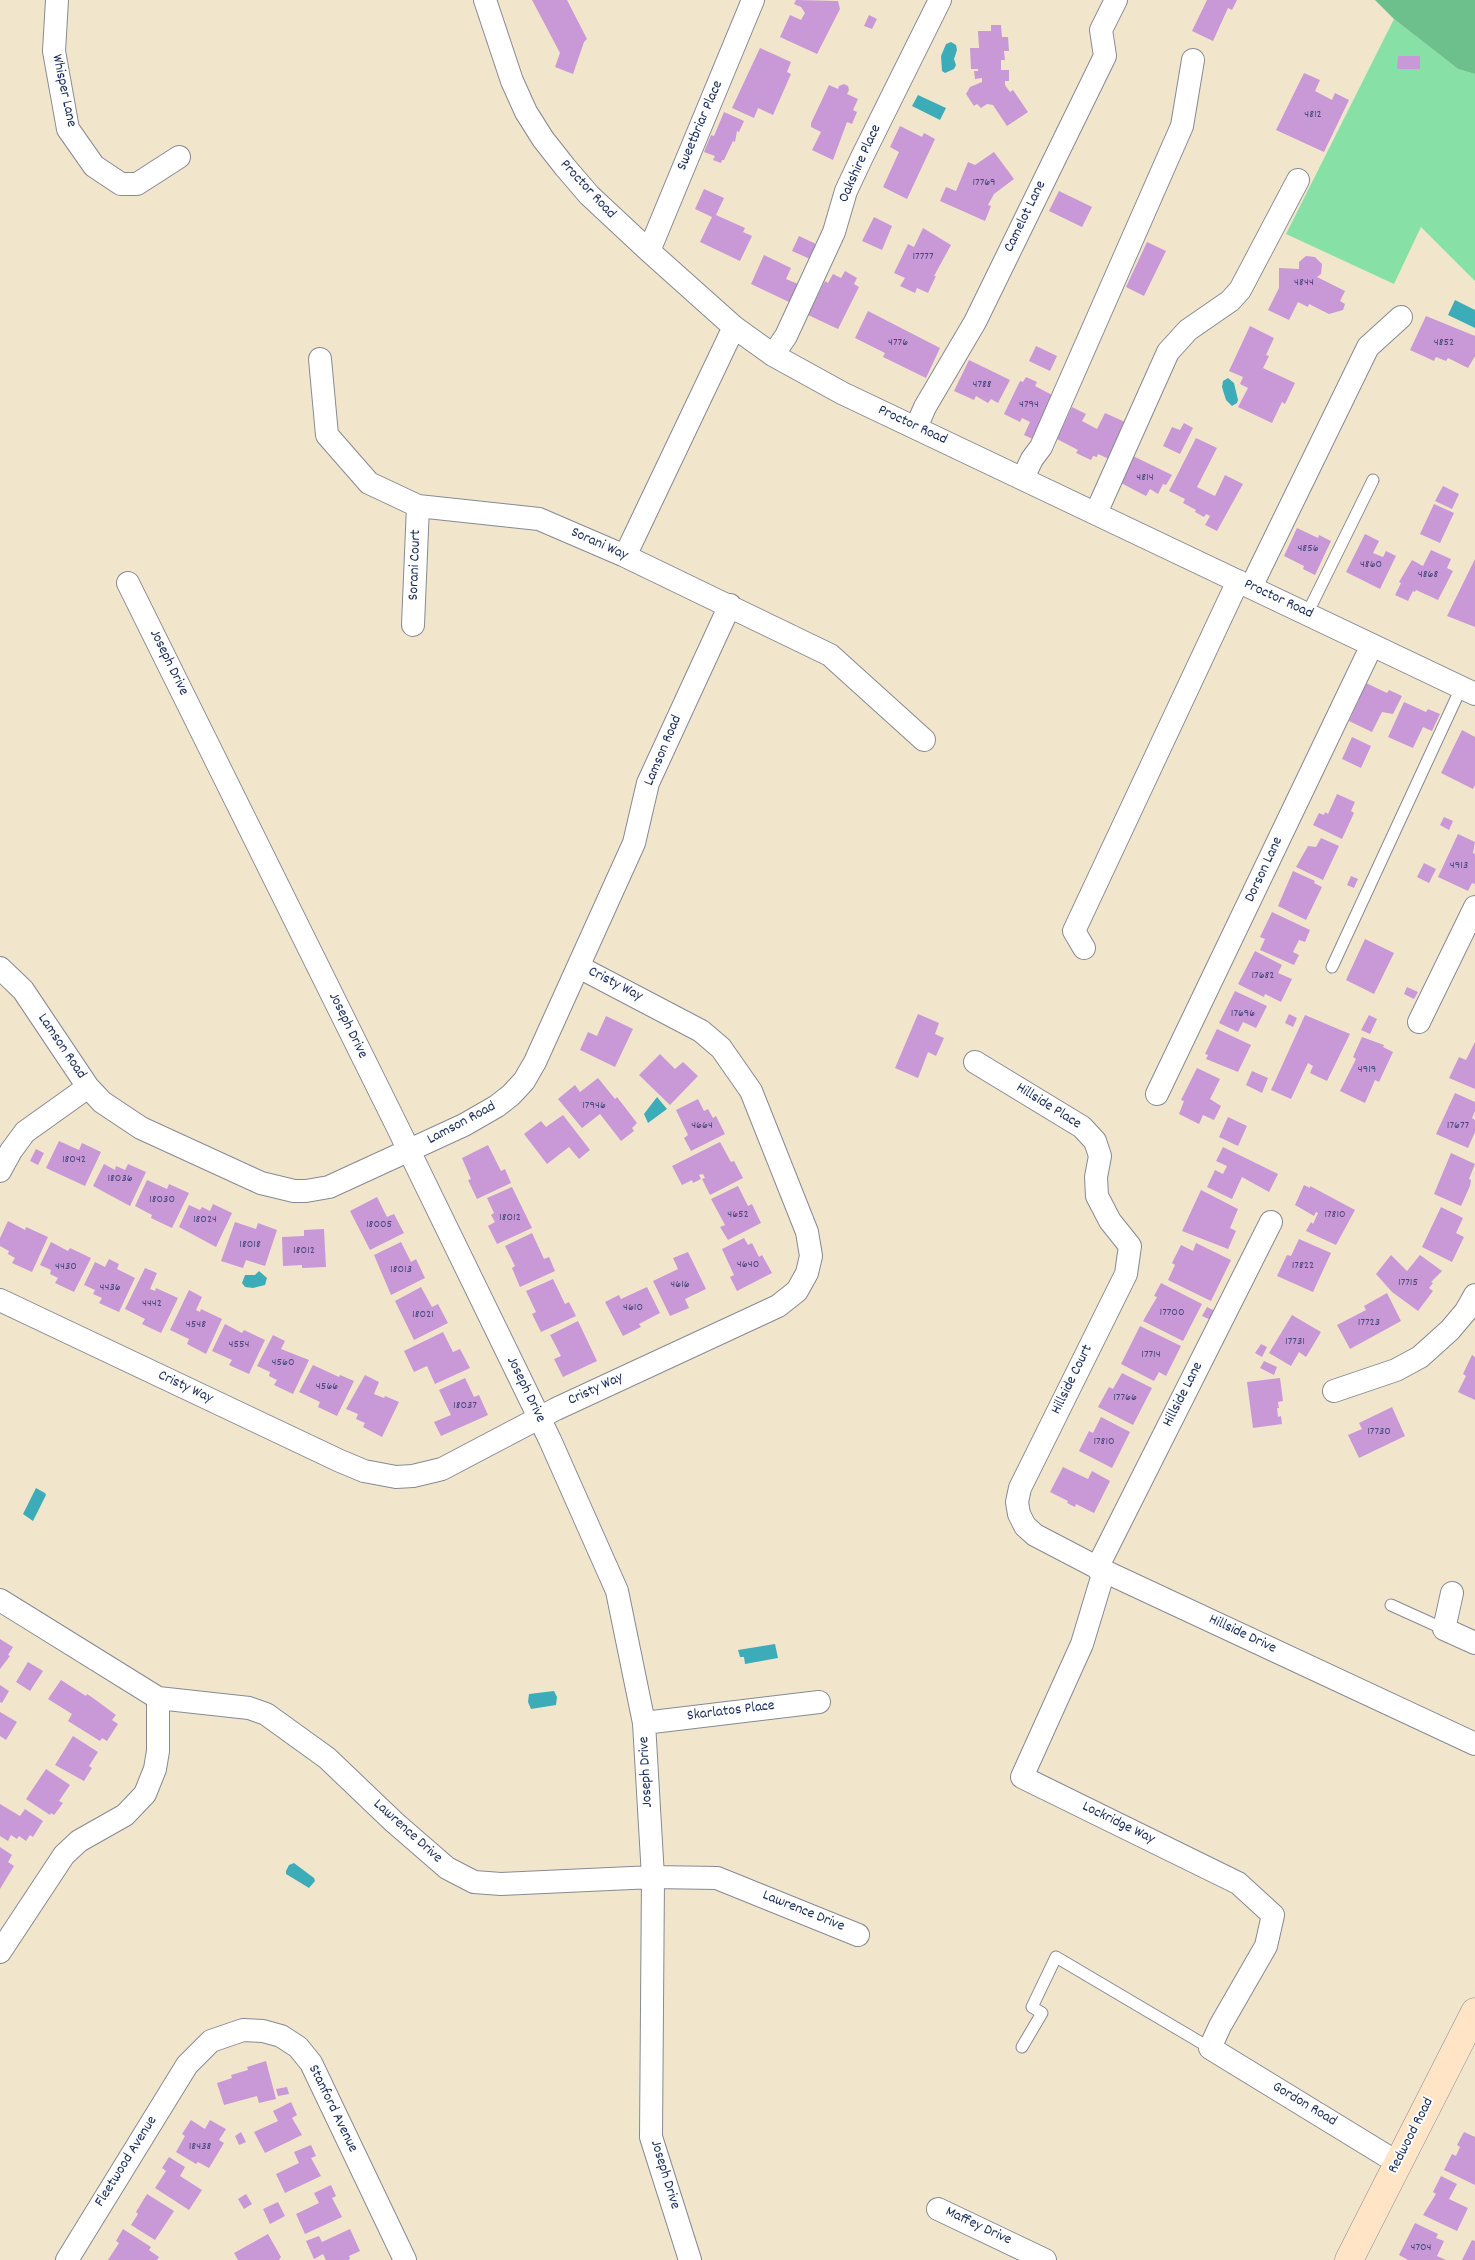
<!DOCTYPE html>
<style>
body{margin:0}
canvas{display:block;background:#f1e6cc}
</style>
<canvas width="1475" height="2260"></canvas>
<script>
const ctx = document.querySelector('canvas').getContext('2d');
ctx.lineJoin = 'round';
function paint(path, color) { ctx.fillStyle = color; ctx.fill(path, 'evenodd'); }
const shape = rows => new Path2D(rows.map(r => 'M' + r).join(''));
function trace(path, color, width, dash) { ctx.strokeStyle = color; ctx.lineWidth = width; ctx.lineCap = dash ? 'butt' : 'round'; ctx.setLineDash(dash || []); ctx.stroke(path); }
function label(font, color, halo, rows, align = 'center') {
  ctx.font = font + ' Dekko,sans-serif'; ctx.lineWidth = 4; ctx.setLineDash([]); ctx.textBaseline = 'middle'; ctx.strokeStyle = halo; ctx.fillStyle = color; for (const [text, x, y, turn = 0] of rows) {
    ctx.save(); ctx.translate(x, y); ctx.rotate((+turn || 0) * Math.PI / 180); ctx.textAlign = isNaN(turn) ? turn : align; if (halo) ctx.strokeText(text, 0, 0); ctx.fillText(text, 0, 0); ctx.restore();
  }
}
paint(shape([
 [1394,19,1458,69,1475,74,1475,281,1421,227,1394,284,1286,234]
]), '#87e1a7');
paint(shape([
 [1375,0,1475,0,1475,74,1458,69,1394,19]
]), '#6dbf8c');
paint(shape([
 [951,42,956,45,957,50,954,59,956,65,954,69,945,73,942,71,941,56,946,44],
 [918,95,946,108,940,120,912,106],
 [1455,300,1475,310,1475,328,1448,315],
 [1228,378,1234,383,1238,400,1237,403,1232,406,1226,400,1222,387,1223,381],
 [657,1097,667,1109,648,1123,644,1114],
 [259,1271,267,1278,265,1285,253,1288,245,1287,242,1283,245,1275,255,1275],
 [36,1488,45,1493,46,1495,33,1521,23,1514],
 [775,1644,778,1658,745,1664,744,1657,740,1657,738,1650],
 [554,1691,557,1697,556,1705,531,1709,528,1702,529,1694],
 [294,1863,314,1878,315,1881,309,1888,286,1874,286,1871,289,1865]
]), '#3cadb8');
paint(shape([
 [532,0,567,0,587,39,584,42,573,74,555,67,560,53],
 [796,0,838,1,840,9,817,54,780,37,790,15,801,20,805,13,801,7,794,4],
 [1207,0,1237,0,1232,10,1228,8,1213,41,1192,31],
 [869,15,877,19,872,29,864,26],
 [991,25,1001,25,1002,37,1008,37,1009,51,1004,51,1005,60,1001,60,1001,70,1009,70,1009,81,1005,81,1005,85,1010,92,1013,90,1028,112,1007,126,993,105,987,104,981,108,977,104,974,106,966,94,970,87,982,82,982,78,975,79,974,71,978,71,978,69,971,69,970,48,979,48,978,31,991,31],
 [760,48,791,62,787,72,791,74,773,115,758,108,754,118,732,108],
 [1398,56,1420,56,1420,69,1397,69],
 [1304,73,1320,80,1315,91,1332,100,1335,93,1349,100,1324,152,1276,130],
 [844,84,848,86,849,90,847,94,858,99,853,110,857,112,852,124,847,122,833,160,812,150,821,132,811,127,811,123,829,85,838,89,839,86],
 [724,112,744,121,739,132,737,131,735,142,733,141,724,160,722,160,721,163,713,160,715,156,704,152,711,135,714,136],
 [900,126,922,137,924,133,935,139,907,199,883,187,899,152,890,147],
 [994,152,1014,179,994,194,988,205,991,206,985,221,940,201,946,187,956,191,968,162,975,165],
 [704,189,724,198,716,215,745,228,743,232,752,236,740,261,700,242,712,217,695,209],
 [1059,191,1092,207,1082,227,1049,211],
 [874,217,892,226,882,250,862,241],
 [923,228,951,245,934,276,936,276,928,293,917,288,915,293,900,286,905,278,894,273,908,244,914,247],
 [799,236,816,244,810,259,792,251],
 [1147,242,1166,251,1144,296,1126,287],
 [764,255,791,268,786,279,798,284,789,302,751,284],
 [1306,256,1315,257,1322,264,1321,274,1317,277,1345,291,1340,301,1345,304,1343,310,1329,314,1309,304,1308,307,1298,302,1289,320,1268,310,1279,288,1279,268,1299,269,1299,262],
 [845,271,857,278,854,284,859,287,838,329,808,315,825,281,828,283,833,274,841,278],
 [868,311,940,348,926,378,883,357,885,353,855,338],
 [1426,316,1475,336,1475,356,1468,368,1448,358,1446,361,1436,357,1434,361,1410,350],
 [1250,326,1274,338,1266,355,1269,356,1263,368,1295,383,1285,404,1282,402,1272,423,1238,407,1248,388,1240,384,1243,377,1229,371],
 [1036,346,1057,356,1050,371,1029,361],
 [969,360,1010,380,998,403,991,399,988,403,976,396,974,400,954,391],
 [1026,377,1037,382,1035,386,1054,396,1037,441,1024,435,1030,422,1022,418,1020,422,1004,414,1020,381,1023,382],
 [1072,407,1086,414,1082,421,1097,429,1105,413,1125,422,1111,460,1098,454,1097,457,1093,456,1091,460,1076,453,1078,450,1057,439],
 [1184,423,1193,428,1180,454,1163,446,1172,427,1180,430],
 [1196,438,1217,448,1197,487,1215,496,1225,475,1243,484,1217,531,1205,525,1210,516,1206,514,1204,517,1195,512,1196,510,1183,503,1185,499,1169,491],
 [1131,455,1172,475,1166,485,1163,484,1158,494,1150,489,1146,496,1119,482],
 [1443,486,1459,494,1452,509,1435,501],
 [1434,504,1454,513,1440,543,1420,534],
 [1297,528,1318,538,1319,535,1331,541,1315,575,1303,569,1304,566,1284,556],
 [1365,534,1379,541,1373,553,1383,557,1386,551,1396,556,1380,589,1346,572],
 [1431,550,1451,559,1447,568,1453,571,1438,600,1416,590,1415,592,1413,591,1408,601,1395,595,1401,583,1399,582,1412,560,1423,566],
 [1475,559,1475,627,1447,616],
 [1364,682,1387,693,1389,690,1402,696,1393,714,1382,712,1372,732,1349,721,1359,700,1356,699],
 [1404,702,1426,712,1428,709,1440,714,1432,731,1423,727,1413,748,1388,737],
 [1462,730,1475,737,1475,785,1473,789,1441,773],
 [1352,737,1371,746,1361,768,1342,759],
 [1337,794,1355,802,1351,811,1354,813,1342,839,1313,825,1319,813,1324,815,1325,812,1328,814],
 [1444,817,1453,821,1449,830,1440,825],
 [1458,834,1475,842,1473,853,1475,854,1475,884,1472,883,1468,891,1438,877],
 [1321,838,1339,846,1323,880,1296,867,1308,846,1316,847],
 [1424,863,1436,869,1429,883,1417,877],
 [1293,871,1315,881,1314,883,1322,887,1306,920,1278,906],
 [1351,876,1358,879,1354,888,1347,885],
 [1272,912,1310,930,1305,942,1299,940,1293,952,1299,955,1294,965,1260,950,1265,939,1260,937],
 [1365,939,1394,953,1374,994,1346,980],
 [1255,951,1282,965,1278,973,1292,979,1281,1002,1265,994,1264,997,1238,984],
 [1407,987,1418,992,1414,999,1404,994],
 [1235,991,1267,1006,1256,1028,1243,1022,1238,1032,1219,1023],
 [918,1014,939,1023,935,1034,944,1038,936,1056,928,1052,918,1078,895,1068],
 [1289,1014,1297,1018,1293,1027,1285,1023],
 [1305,1015,1350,1034,1327,1081,1310,1073,1313,1066,1308,1063,1291,1099,1271,1090],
 [1369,1015,1377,1019,1370,1034,1361,1030],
 [606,1016,633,1029,615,1067,580,1050,588,1032,597,1036],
 [1217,1029,1251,1045,1238,1072,1206,1059,1208,1055,1205,1054],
 [1362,1037,1384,1045,1383,1047,1393,1052,1379,1082,1375,1080,1365,1103,1340,1091,1356,1059,1353,1057],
 [1475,1042,1475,1089,1449,1078,1459,1057,1466,1060],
 [660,1054,675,1069,683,1062,698,1076,670,1105,639,1075],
 [1197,1068,1220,1079,1210,1099,1221,1106,1214,1120,1203,1115,1199,1124,1179,1114,1184,1101,1181,1100],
 [1252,1071,1268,1078,1262,1093,1246,1085],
 [598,1078,615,1099,617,1097,637,1123,632,1128,634,1131,621,1141,600,1114,582,1128,558,1099,575,1085,580,1092],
 [1455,1093,1475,1102,1475,1111,1472,1118,1475,1120,1475,1132,1468,1148,1436,1134],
 [698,1099,704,1111,708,1109,713,1118,716,1116,725,1134,691,1151,684,1138,688,1135,676,1110],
 [563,1115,590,1150,579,1159,569,1147,547,1164,524,1134,541,1121,546,1127],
 [1228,1117,1247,1126,1238,1146,1219,1137],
 [59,1141,79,1150,82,1143,101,1152,85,1186,46,1168],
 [720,1142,731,1162,734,1161,743,1178,710,1195,702,1179,705,1178,703,1174,699,1175,701,1179,693,1183,692,1180,682,1185,672,1166],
 [488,1145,501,1171,505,1169,511,1183,477,1199,468,1180,471,1179,462,1158],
 [1223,1147,1278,1174,1269,1192,1242,1177,1232,1199,1207,1187,1215,1170,1223,1174,1227,1166,1216,1161],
 [36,1149,44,1153,38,1165,30,1161],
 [1451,1153,1475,1164,1469,1179,1471,1180,1470,1186,1461,1206,1434,1194],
 [104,1164,115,1170,116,1166,125,1170,128,1164,146,1172,130,1206,93,1186],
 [147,1180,167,1189,169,1184,189,1193,172,1228,151,1218,152,1215,135,1206],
 [1304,1185,1310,1188,1310,1186,1355,1210,1336,1245,1306,1231,1311,1222,1313,1224,1318,1213,1316,1212,1314,1216,1295,1205],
 [738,1186,748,1206,752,1204,761,1223,728,1240,720,1227,725,1225,711,1199],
 [512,1187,532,1228,497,1244,488,1226,495,1222,491,1215,494,1213,487,1198],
 [1201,1190,1238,1209,1230,1228,1236,1231,1228,1249,1182,1231],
 [377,1197,387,1217,394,1214,404,1233,370,1250,350,1211],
 [213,1204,232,1213,216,1247,179,1227,189,1205,200,1210,202,1207,210,1211],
 [1441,1207,1463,1218,1456,1233,1464,1237,1452,1262,1422,1247],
 [8,1221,25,1230,26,1227,48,1237,32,1272,12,1263,15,1258,8,1254,9,1251,0,1246,0,1238],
 [235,1222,256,1229,258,1223,277,1230,265,1266,246,1260,243,1268,221,1261],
 [324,1229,326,1267,302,1268,302,1265,283,1266,282,1237,304,1236,304,1230],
 [532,1233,544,1259,549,1257,555,1271,520,1287,512,1268,515,1266,505,1246],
 [744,1238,748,1245,752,1243,759,1257,762,1255,772,1273,737,1291,730,1277,734,1275,722,1249],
 [1299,1239,1331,1253,1313,1292,1277,1276,1287,1255,1291,1256],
 [51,1242,68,1251,70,1248,91,1258,74,1292,55,1283,58,1278,50,1274,51,1270,40,1265],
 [401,1242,411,1262,416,1259,425,1278,391,1295,374,1255],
 [1196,1243,1231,1260,1211,1301,1168,1280,1175,1265,1172,1263,1181,1245,1193,1251],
 [688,1252,706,1289,685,1299,689,1308,670,1316,653,1281,678,1269,673,1258],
 [1391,1255,1407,1271,1420,1255,1442,1271,1431,1282,1433,1283,1429,1288,1433,1291,1418,1311,1392,1292,1376,1274],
 [109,1259,119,1264,117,1269,135,1278,119,1312,99,1303,102,1298,93,1294,95,1290,84,1285,95,1262,105,1267],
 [145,1268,157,1273,150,1289,155,1291,156,1288,178,1298,161,1333,142,1324,145,1319,125,1309],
 [553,1279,565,1304,569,1302,576,1316,541,1332,532,1314,536,1312,526,1291],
 [1161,1283,1202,1304,1183,1341,1143,1321,1157,1297,1154,1296],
 [421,1287,432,1307,438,1304,448,1323,414,1340,395,1301],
 [647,1287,660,1313,639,1324,641,1327,623,1336,605,1302,619,1295,621,1299],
 [189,1290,202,1297,196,1310,200,1312,201,1309,222,1319,206,1354,187,1344,189,1339,170,1330],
 [1387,1293,1401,1321,1350,1349,1337,1325,1366,1310,1364,1306],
 [1207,1307,1215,1311,1211,1320,1202,1316],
 [1292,1315,1321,1332,1306,1357,1299,1352,1291,1366,1269,1353],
 [578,1321,597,1361,563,1377,554,1359,561,1356,550,1335],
 [225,1324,242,1333,244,1330,265,1340,249,1374,229,1365,232,1360,212,1351],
 [1140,1326,1181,1346,1166,1376,1159,1372,1154,1381,1121,1364],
 [443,1332,453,1352,460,1349,470,1368,435,1384,427,1366,414,1372,404,1351],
 [273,1335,285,1341,281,1349,309,1360,293,1394,274,1385,277,1380,269,1376,270,1372,257,1366],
 [1261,1344,1267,1347,1262,1357,1255,1353],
 [1472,1355,1475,1357,1475,1400,1458,1392,1466,1376,1463,1374],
 [1264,1361,1277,1367,1274,1375,1260,1368],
 [313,1365,339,1377,340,1375,354,1381,337,1416,318,1407,320,1402,299,1392],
 [1122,1373,1152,1388,1133,1425,1098,1407,1109,1387,1113,1389],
 [365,1375,379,1382,374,1394,384,1398,385,1396,399,1402,382,1437,363,1427,365,1423,356,1419,358,1414,346,1409],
 [465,1378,474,1397,479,1395,488,1415,441,1436,434,1422,451,1415,439,1390],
 [1280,1378,1283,1401,1278,1402,1279,1408,1277,1408,1278,1417,1281,1416,1282,1424,1253,1428,1247,1382],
 [1392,1407,1405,1436,1359,1458,1348,1435,1362,1429,1359,1423],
 [1101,1417,1130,1432,1112,1468,1079,1451,1089,1431,1093,1433],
 [1063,1467,1088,1479,1092,1471,1110,1481,1094,1513,1076,1504,1075,1507,1067,1503,1068,1501,1050,1492],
 [0,1639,13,1647,8,1655,10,1656,0,1669],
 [28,1662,43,1671,30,1691,16,1682],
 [61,1680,86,1696,87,1694,93,1698,116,1715,112,1720,118,1724,107,1741,102,1738,100,1741,68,1721,72,1714,48,1699],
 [0,1685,9,1691,2,1703,0,1702],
 [0,1712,17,1722,6,1740,0,1736],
 [73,1736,98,1752,89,1766,92,1768,84,1781,55,1765],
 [46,1769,70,1785,59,1801,63,1803,54,1815,51,1813,50,1815,26,1799],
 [0,1804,20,1816,25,1809,43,1821,33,1837,30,1835,26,1841,19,1836,17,1839,11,1835,8,1841,0,1836],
 [0,1847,12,1855,8,1862,14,1866,0,1889],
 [266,2061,276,2099,259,2103,257,2096,224,2105,217,2083,232,2078,231,2075,248,2070,247,2067],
 [287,2087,289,2094,278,2096,276,2089],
 [291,2102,297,2115,292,2118,302,2135,265,2153,254,2132,278,2121,273,2111],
 [191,2120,205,2129,210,2120,226,2129,219,2140,224,2143,209,2168,198,2162,196,2164,176,2152,185,2136,182,2134],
 [241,2132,246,2142,239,2145,235,2136],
 [1464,2132,1475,2137,1475,2185,1444,2170,1452,2154,1456,2156,1460,2147,1457,2145],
 [311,2145,316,2156,311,2158,321,2176,285,2193,276,2174,299,2163,294,2152],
 [169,2157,185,2167,180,2176,202,2190,189,2210,155,2188,166,2171,162,2168],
 [1441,2176,1457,2184,1449,2199,1468,2208,1457,2231,1423,2215,1436,2194,1433,2192],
 [331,2185,336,2196,332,2198,342,2217,305,2234,296,2214,319,2203,314,2193],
 [147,2194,174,2211,155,2240,131,2225,138,2214,136,2212],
 [246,2194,252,2204,244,2209,238,2199],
 [278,2202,285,2216,270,2224,263,2209],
 [1415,2223,1438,2234,1436,2238,1444,2241,1437,2256,1446,2260,1408,2260,1399,2255],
 [123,2229,151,2247,149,2250,159,2257,157,2260,108,2260,119,2243,116,2241],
 [350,2229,360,2251,349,2256,350,2259,348,2260,326,2260,323,2254,314,2259,306,2241,319,2236,322,2242],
 [268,2234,281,2257,279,2260,238,2260,234,2253],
 [1472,2240,1475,2241,1475,2260,1462,2260]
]), '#c898d7');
const lane = shape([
 [1307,614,1373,480],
 [1332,967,1461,688],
 [1391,1605,1444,1629],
 [1022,2047,1042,2013,1032,2007,1056,1957,1210,2048]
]);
const street = shape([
 [57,0,54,51,68,129,94,166,121,184,137,184,179,157],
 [485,0,512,81,526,112,543,139,565,167,589,195,649,251,734,327,773,355,842,393,1475,694],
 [649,251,753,0],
 [773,355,786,336,834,232,846,191,862,157,940,0],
 [320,359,327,435,369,483,418,506,539,519,625,556,830,655,924,740],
 [916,428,925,407,975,322,1105,56,1101,30,1116,0],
 [1023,478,1032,459,1041,447,1182,126,1193,60],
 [1096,513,1168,352,1188,330,1230,301,1240,290,1298,180],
 [625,556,734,327],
 [128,583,397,1126,550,1440,617,1591,644,1723,653,1877,651,2137,690,2260],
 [1251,587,1368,347,1401,317],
 [413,625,418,506],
 [1084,948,1074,931,1238,581],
 [0,968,23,990,88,1087,102,1102,141,1128,261,1183,294,1191,306,1191,329,1187,464,1125,497,1106,511,1095,524,1081,535,1062,634,843,648,783,730,605],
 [1419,1022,1475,907],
 [975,1062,1082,1127,1095,1141,1100,1156,1096,1177,1097,1196,1110,1221,1130,1246,1126,1274,1020,1488,1017,1502,1019,1514,1025,1526,1035,1535,1104,1571,1475,1744],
 [1157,1094,1372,645],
 [0,1171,11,1151,25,1132,88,1087],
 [0,1300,340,1461,364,1471,396,1477,413,1476,442,1469,556,1409,778,1306,797,1291,807,1273,811,1256,807,1232,751,1091,721,1048,701,1031,579,967],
 [1334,1391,1396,1370,1420,1357,1450,1330,1466,1311,1475,1295],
 [1097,1568,1271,1222],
 [1104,1571,1082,1644,1022,1777,1238,1883,1273,1915,1266,1946,1220,2026,1210,2048,1398,2163],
 [1452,1593,1444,1629,1475,1643],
 [0,1600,158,1698,249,1708,266,1714,327,1758,394,1822,447,1868,474,1882,501,1884,653,1877,717,1878,858,1935],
 [644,1723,819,1702],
 [0,1952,64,1855,79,1841,125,1815,145,1794,155,1769,158,1751,158,1698],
 [938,2209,1045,2260],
 [67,2260,187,2065,211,2041,243,2030,263,2031,281,2036,298,2047,311,2063,405,2260]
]);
const secondary = shape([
 [1349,2260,1475,2012]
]);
trace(lane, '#868a95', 13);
trace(street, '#868a95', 24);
trace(secondary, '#868a95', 29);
trace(lane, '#fff', 11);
trace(street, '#fff', 22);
trace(secondary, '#ffe4c6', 28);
label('12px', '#46497c', null, [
 ["4812",1313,115],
 ["17769",984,183],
 ["17777",923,257],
 ["4844",1304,283],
 ["4776",898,343],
 ["4852",1444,343],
 ["4788",982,385],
 ["4794",1029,405],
 ["4814",1145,478],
 ["4856",1308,549],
 ["4860",1371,565],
 ["4868",1428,575],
 ["4913",1459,866],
 ["17682",1263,976],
 ["17696",1243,1014],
 ["4919",1367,1070],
 ["17946",594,1106],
 ["4664",702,1126],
 ["17677",1458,1126],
 ["18042",74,1160],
 ["18036",120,1179],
 ["18030",162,1200],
 ["4652",738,1215],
 ["17810",1335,1215],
 ["18012",510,1218],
 ["18024",205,1220],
 ["18005",379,1225],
 ["18018",250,1245],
 ["18012",304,1251],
 ["4640",748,1265],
 ["17822",1303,1266],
 ["4430",66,1267],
 ["18013",401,1270],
 ["17715",1408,1283],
 ["4616",680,1285],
 ["4436",110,1288],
 ["4442",152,1304],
 ["4610",633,1308],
 ["17700",1172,1313],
 ["18021",423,1315],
 ["17723",1369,1323],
 ["4548",196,1325],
 ["17731",1295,1342],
 ["4554",239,1345],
 ["17714",1151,1355],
 ["4560",283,1363],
 ["4566",327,1387],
 ["17766",1125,1398],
 ["18037",465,1406],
 ["17730",1379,1432],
 ["17810",1104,1442],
 ["18438",200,2147],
 ["4704",1421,2248]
]);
label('15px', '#1b2f5e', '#fff', [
 ["Whisper Lane",63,91,78],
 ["Sweetbriar Place",701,126,-67],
 ["Oakshire Place",861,164,-66],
 ["Proctor Road",587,190,47],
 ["Camelot Lane",1026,217,-64],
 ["Proctor Road",912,426,25],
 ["Sorani Way",599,545,24],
 ["Sorani Court",416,565,-88],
 ["Proctor Road",1278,600,25],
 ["Joseph Drive",168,663,64],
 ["Lamson Road",664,751,-67],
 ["Dorson Lane",1265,870,-65],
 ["Cristy Way",615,985,27],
 ["Joseph Drive",347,1026,64],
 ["Lamson Road",61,1047,56],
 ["Hillside Place",1048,1107,32],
 ["Lamson Road",462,1124,-28],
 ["Hillside Court",1073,1380,-64],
 ["Cristy Way",185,1388,25],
 ["Joseph Drive",525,1390,64],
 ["Cristy Way",596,1390,-25],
 ["Hillside Lane",1184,1395,-63],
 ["Hillside Drive",1242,1635,25],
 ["Skarlatos Place",731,1712,-7],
 ["Joseph Drive",647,1772,-93],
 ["Lockridge Way",1118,1824,26],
 ["Lawrence Drive",407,1832,42],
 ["Lawrence Drive",803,1912,22],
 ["Gordon Road",1304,2105,31],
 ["Stanford Avenue",332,2109,64],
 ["Redwood Road",1412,2136,-63],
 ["Fleetwood Avenue",127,2162,-58],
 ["Joseph Drive",664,2175,73],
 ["Maffey Drive",978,2227,25]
]);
</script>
